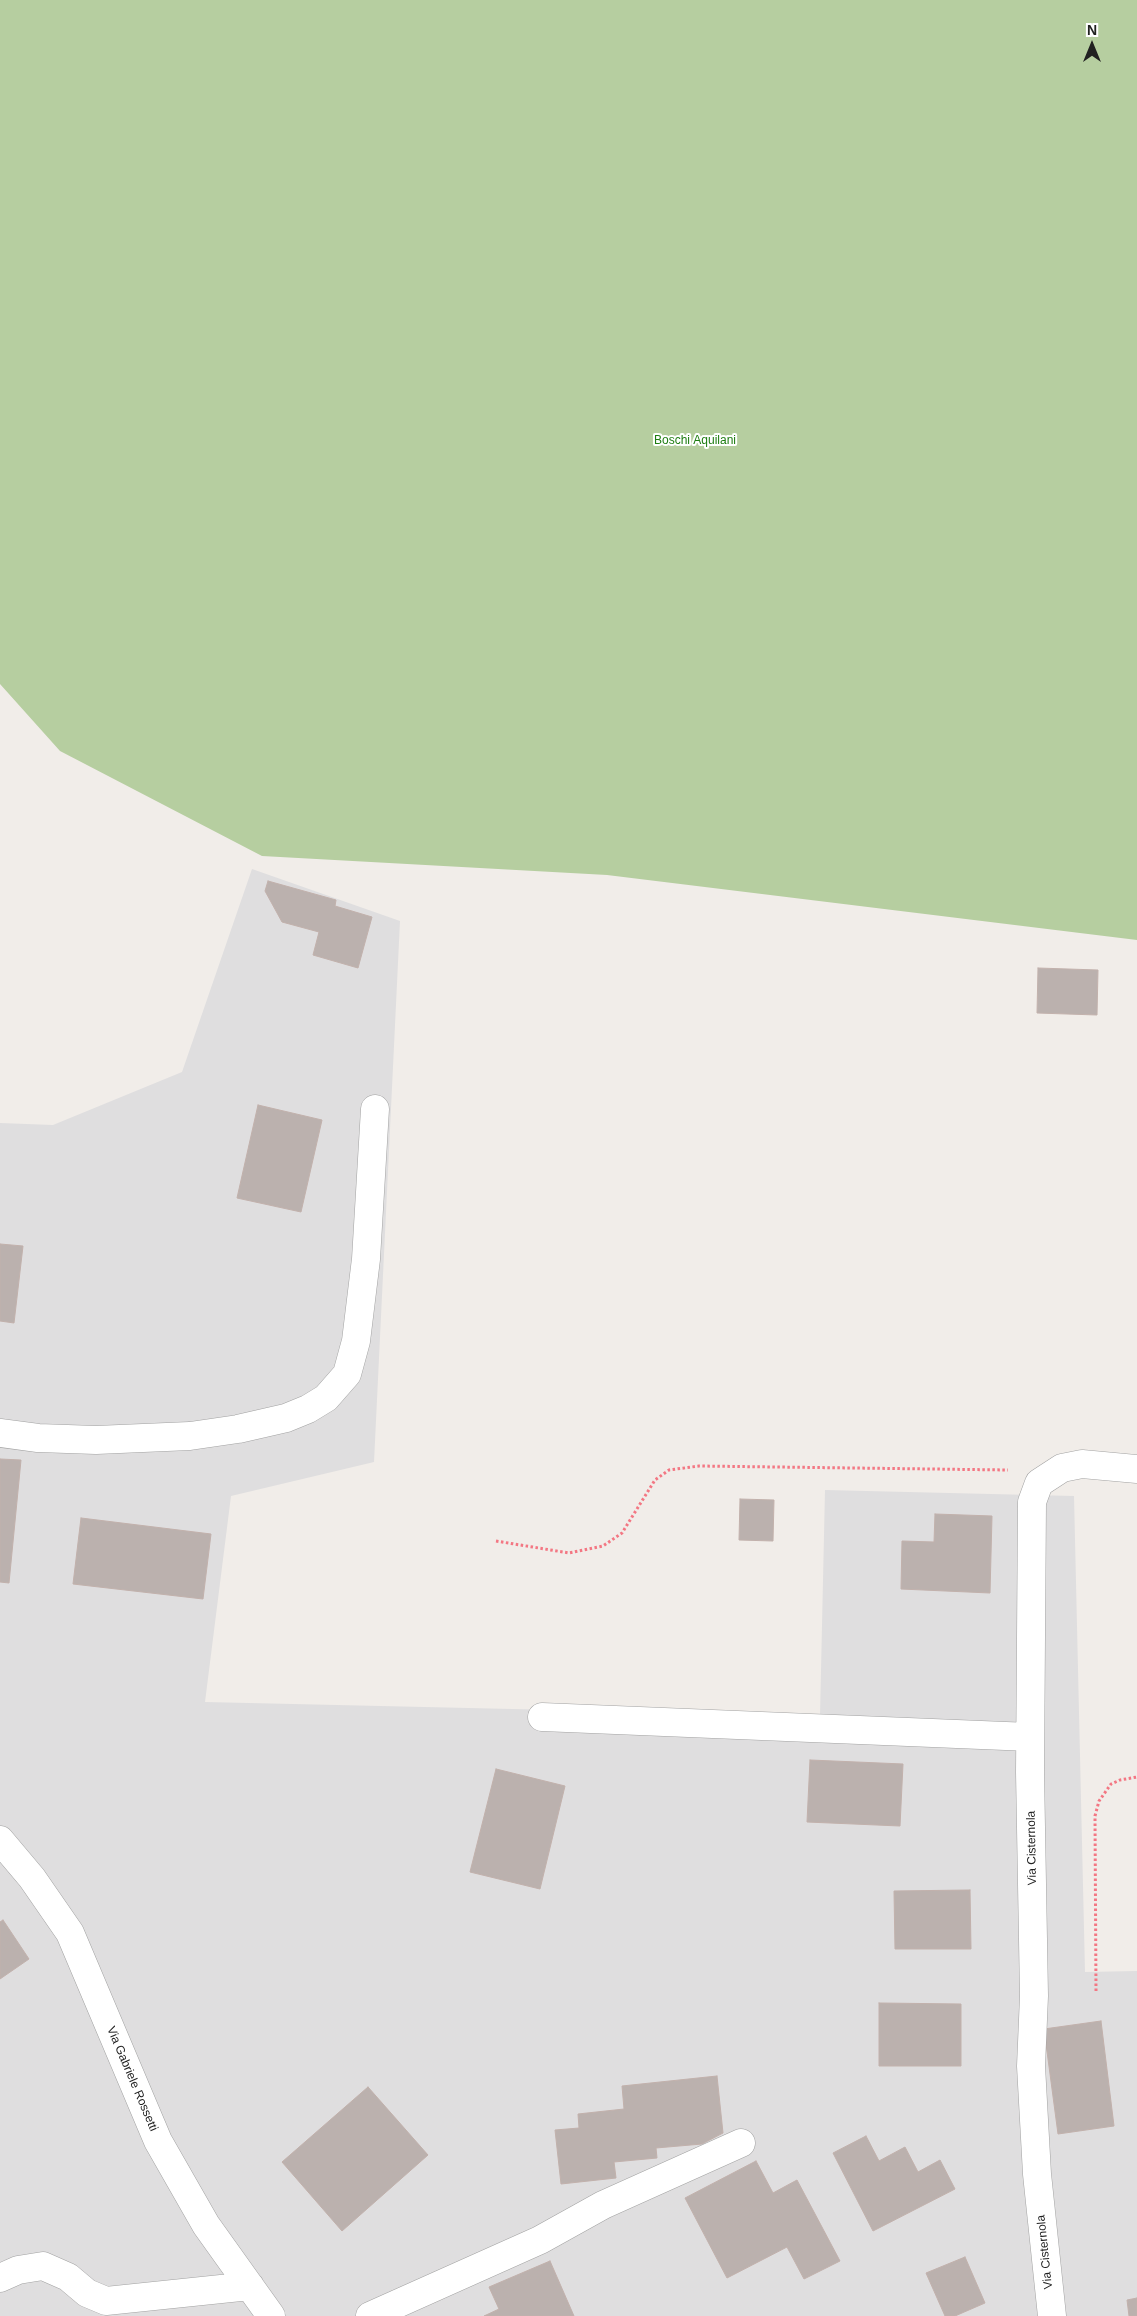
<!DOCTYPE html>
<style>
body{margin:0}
#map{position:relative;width:1137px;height:2316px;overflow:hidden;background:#f1ede9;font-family:Arial,sans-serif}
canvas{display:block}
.north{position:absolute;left:1067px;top:20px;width:50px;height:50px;-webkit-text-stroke:4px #fff;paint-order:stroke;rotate:0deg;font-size:14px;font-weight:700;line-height:20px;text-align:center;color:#212121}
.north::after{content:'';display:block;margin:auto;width:18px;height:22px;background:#212121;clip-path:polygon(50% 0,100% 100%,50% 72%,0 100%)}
</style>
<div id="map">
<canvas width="1137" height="2316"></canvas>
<div class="north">N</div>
</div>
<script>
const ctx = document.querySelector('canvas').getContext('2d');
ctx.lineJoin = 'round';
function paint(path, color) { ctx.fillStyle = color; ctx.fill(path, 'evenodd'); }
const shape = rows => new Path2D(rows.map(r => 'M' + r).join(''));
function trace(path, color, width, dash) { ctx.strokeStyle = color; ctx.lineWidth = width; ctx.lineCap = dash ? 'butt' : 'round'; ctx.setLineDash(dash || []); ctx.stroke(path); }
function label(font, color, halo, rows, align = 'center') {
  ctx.font = font + ' Arial,sans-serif'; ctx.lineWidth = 4; ctx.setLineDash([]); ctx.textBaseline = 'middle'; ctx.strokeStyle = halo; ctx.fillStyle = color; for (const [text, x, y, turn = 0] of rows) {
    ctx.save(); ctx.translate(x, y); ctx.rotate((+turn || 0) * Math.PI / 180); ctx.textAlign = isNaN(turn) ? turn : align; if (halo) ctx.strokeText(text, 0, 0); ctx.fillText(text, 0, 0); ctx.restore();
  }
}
paint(shape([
 [252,869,400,921,374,1462,231,1496,205,1702,820,1716,825,1490,1074,1496,1085,1972,1137,1971,1137,2316,0,2316,0,1123,53,1125,182,1072]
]), '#dfdedf');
paint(shape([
 [0,0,1137,0,1137,940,607,875,262,856,60,751,0,684]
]), '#b6cea0');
const building = shape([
 [268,881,336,900,335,906,372,917,358,968,313,955,319,932,282,922,265,891,268,881],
 [1038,968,1098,970,1097,1015,1037,1013,1038,968],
 [258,1105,322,1120,301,1212,237,1198,258,1105],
 [0,1244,23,1246,14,1323,0,1321,0,1244],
 [0,1459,21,1460,9,1583,0,1582,0,1459],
 [740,1499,774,1500,773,1541,739,1540,740,1499],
 [935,1514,992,1516,990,1593,901,1589,902,1541,934,1542,935,1514],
 [81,1518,211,1534,203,1599,73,1584,81,1518],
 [810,1760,903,1764,900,1826,807,1822,810,1760],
 [496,1769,565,1786,540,1889,470,1872,496,1769],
 [970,1890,971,1949,895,1949,894,1891,970,1890],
 [3,1920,29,1959,0,1979,0,1922,3,1920],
 [879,2003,961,2004,961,2066,879,2066,879,2003],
 [1101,2021,1114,2126,1058,2134,1044,2029,1101,2021],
 [717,2076,723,2133,702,2144,656,2148,657,2158,614,2162,616,2178,561,2184,555,2130,579,2128,578,2114,624,2109,622,2086,717,2076],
 [368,2087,428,2155,342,2231,282,2162,368,2087],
 [866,2136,879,2161,905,2147,918,2172,940,2160,955,2189,873,2231,833,2153,866,2136],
 [756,2161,773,2193,797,2180,840,2261,804,2279,787,2247,727,2278,685,2198,756,2161],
 [965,2257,985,2303,955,2316,945,2316,926,2273,965,2257],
 [550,2261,574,2316,484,2316,499,2309,489,2287,550,2261],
 [1137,2298,1137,2316,1129,2316,1127,2300,1137,2298]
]);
paint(building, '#bbb1ae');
trace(building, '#c2b1ac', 1);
const minor = shape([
 [0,1433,38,1438,96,1440,190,1436,238,1429,286,1418,308,1409,326,1398,347,1374,356,1341,366,1259,375,1109],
 [542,1717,1030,1737],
 [0,1840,32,1878,70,1933,158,2141,206,2225,271,2316],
 [0,2278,18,2270,43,2266,68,2277,87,2293,106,2301,250,2286],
 [370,2316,540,2240,603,2205,741,2143],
 [1052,2316,1037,2174,1031,2066,1034,1996,1030,1772,1032,1502,1039,1483,1062,1468,1082,1464,1137,1469]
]);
trace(minor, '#a2a2a2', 29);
trace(shape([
 [496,1541,569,1553,603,1546,622,1533,655,1480,669,1470,699,1466,1008,1470],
 [1096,1991,1095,1816,1099,1801,1111,1784,1120,1780,1137,1777]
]), '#f37783', 3, [2.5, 2.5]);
trace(minor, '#fff', 28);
label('12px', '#1e7d12', '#fff', [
 ["Boschi Aquilani",695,441]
]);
label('12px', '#212121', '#fff', [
 ["Via Cisternola",1032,1848,-91],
 ["Via Gabriele Rossetti",132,2079,67],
 ["Via Cisternola",1045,2252,-96]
]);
</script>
